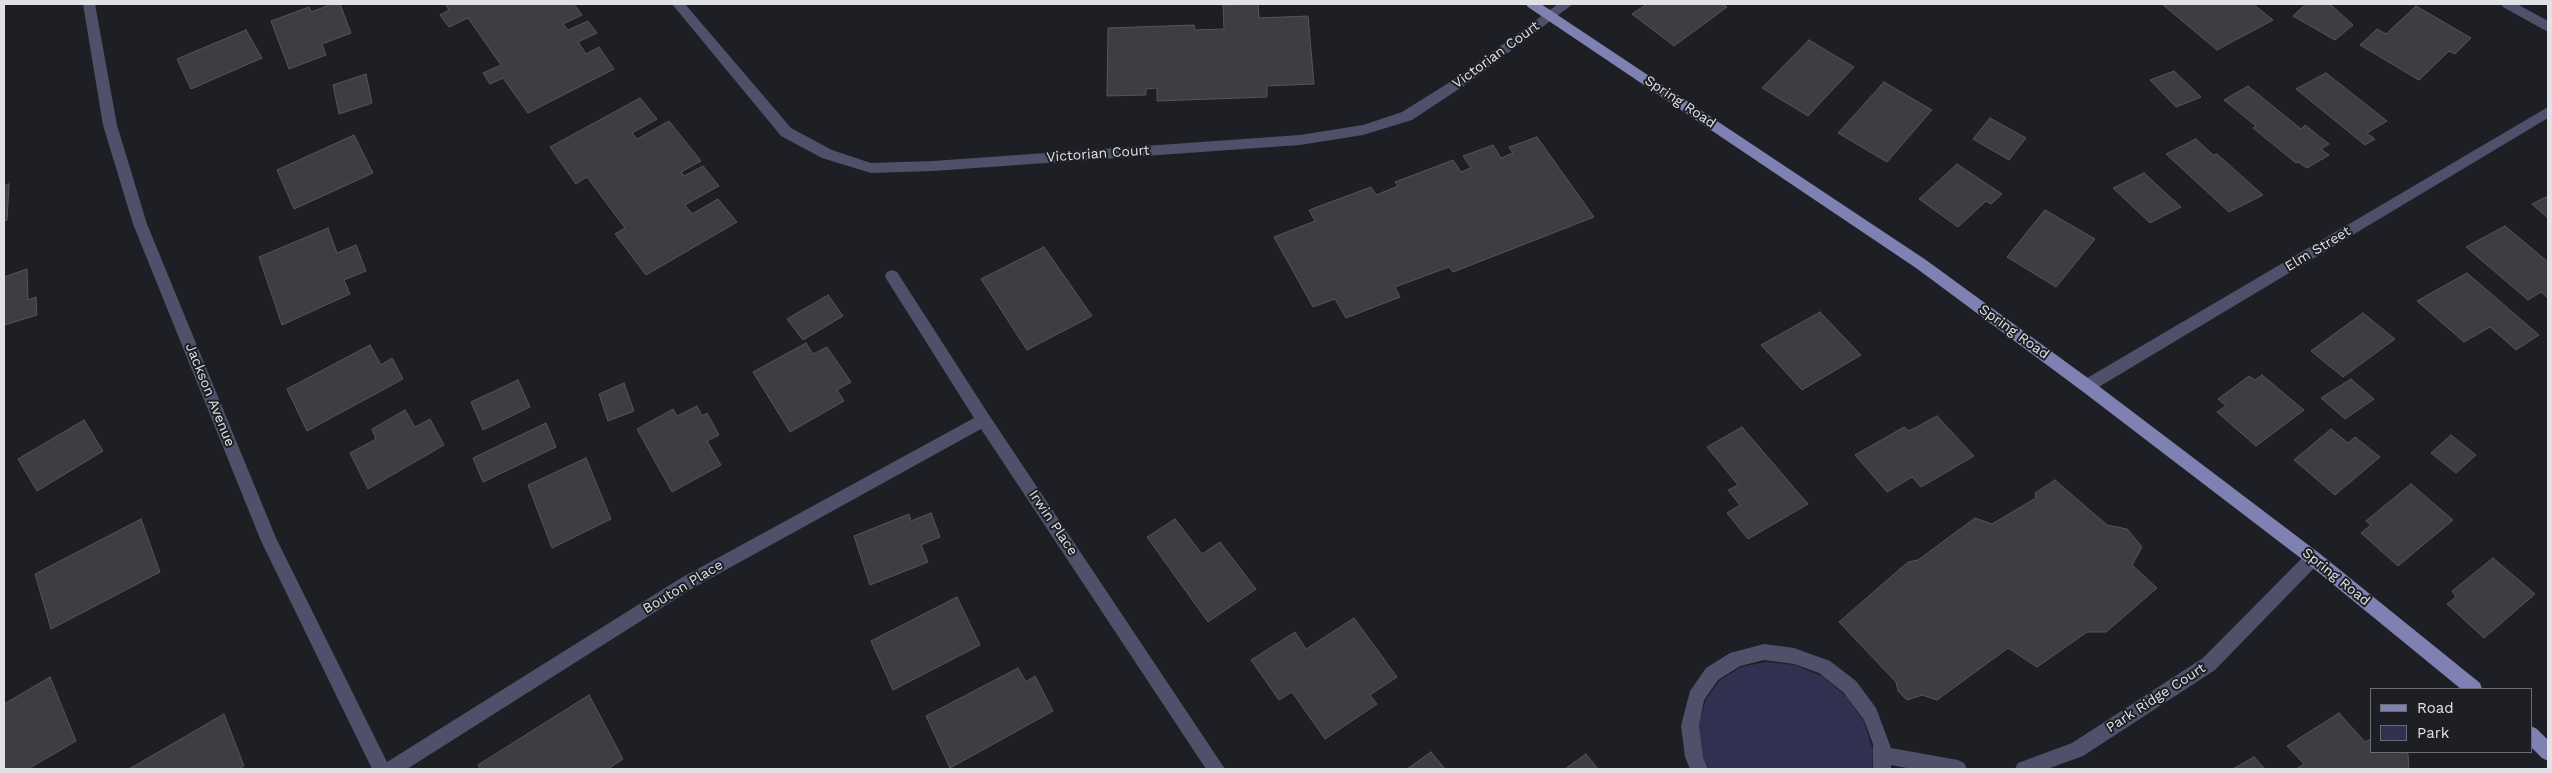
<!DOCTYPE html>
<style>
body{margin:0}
#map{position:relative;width:2552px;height:773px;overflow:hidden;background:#1e1f25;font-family:"Work Sans",sans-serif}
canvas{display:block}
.frame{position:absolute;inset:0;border:5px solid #e1e2e6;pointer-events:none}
.legend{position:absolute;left:2370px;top:688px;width:162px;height:65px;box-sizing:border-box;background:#1e1f25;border:1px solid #6c6d72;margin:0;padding:6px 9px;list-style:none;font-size:15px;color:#e1e2e6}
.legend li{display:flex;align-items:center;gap:10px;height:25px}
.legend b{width:25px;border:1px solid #6c6d72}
</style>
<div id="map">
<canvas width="2552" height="773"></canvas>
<div class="frame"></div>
<ul class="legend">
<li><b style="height:6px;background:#7e81b2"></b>Road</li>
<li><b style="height:14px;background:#303150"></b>Park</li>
</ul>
</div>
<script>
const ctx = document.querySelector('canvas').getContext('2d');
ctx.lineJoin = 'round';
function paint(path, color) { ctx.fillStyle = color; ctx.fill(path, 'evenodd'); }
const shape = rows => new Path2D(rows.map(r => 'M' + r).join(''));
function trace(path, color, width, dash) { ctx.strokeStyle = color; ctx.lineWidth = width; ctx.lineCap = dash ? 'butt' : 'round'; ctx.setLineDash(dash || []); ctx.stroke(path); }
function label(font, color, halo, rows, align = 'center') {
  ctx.font = font + ' "Work Sans",sans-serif'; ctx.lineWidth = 4; ctx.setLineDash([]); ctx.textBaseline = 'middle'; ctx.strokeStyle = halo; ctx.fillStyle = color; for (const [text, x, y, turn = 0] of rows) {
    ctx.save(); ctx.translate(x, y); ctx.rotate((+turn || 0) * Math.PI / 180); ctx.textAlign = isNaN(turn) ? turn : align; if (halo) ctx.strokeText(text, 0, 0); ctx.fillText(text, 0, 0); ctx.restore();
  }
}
paint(shape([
 [1766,662,1795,665,1823,677,1847,697,1864,722,1873,751,1872,769,1709,769,1701,752,1699,724,1706,699,1720,680,1741,667]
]), '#303150');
const building = shape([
 [332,4,340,4,351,33,322,44,326,55,289,69,271,21,309,7,311,12,332,4],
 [445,4,574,4,582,15,563,24,568,30,588,21,597,33,578,42,586,54,599,47,614,69,528,113,503,78,490,84,483,73,501,65,468,18,449,27,440,15,449,10,445,4],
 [1258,4,1259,18,1308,16,1314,84,1267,86,1267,97,1157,101,1157,88,1146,89,1146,95,1107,96,1108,28,1194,25,1195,30,1224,29,1223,5,1258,4],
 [1647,4,1721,4,1727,7,1674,46,1632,14,1647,4],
 [2162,4,2253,4,2273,20,2217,50,2162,4],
 [2306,4,2330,4,2353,25,2335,40,2293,16,2306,4],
 [2416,6,2471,38,2455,54,2449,51,2419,80,2360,45,2377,29,2386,34,2416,6],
 [246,30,262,58,191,89,177,59,246,30],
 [1809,40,1854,67,1808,116,1762,88,1809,40],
 [2174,71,2201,97,2176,107,2150,80,2174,71],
 [2326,73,2387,121,2367,133,2375,139,2365,145,2296,89,2326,73],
 [366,74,372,103,339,114,333,85,366,74],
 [1884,82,1932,110,1887,162,1838,133,1884,82],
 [2248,86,2301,129,2305,125,2329,144,2321,149,2329,155,2307,168,2298,162,2296,163,2253,128,2256,126,2224,100,2248,86],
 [640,98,657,119,632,133,637,139,669,121,701,161,681,172,684,176,703,166,719,186,685,205,692,214,718,199,737,222,646,275,615,234,625,228,587,177,576,184,550,147,640,98],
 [1990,118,2026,138,2009,160,1973,139,1990,118],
 [354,135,373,173,294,209,277,170,354,135],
 [1537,137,1594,217,1453,272,1449,267,1395,287,1400,297,1346,318,1335,299,1313,307,1274,237,1315,221,1309,210,1371,187,1376,195,1398,186,1395,182,1453,160,1461,172,1471,168,1463,156,1493,145,1501,158,1513,153,1509,147,1537,137],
 [2196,139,2213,155,2217,154,2263,195,2229,212,2166,154,2196,139],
 [1957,164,2002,194,1991,204,1986,201,1958,227,1919,199,1957,164],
 [2144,173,2181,207,2150,223,2113,188,2144,173],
 [9,184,7,220,4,221,4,186,9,184],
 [2548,196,2548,218,2532,204,2548,196],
 [2045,210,2095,239,2056,287,2007,257,2045,210],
 [2505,226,2548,262,2548,298,2541,292,2528,300,2466,247,2505,226],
 [328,228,337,253,356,245,366,271,344,280,350,294,282,325,259,257,328,228],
 [1044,247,1092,316,1027,350,981,279,1044,247],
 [27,269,28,300,36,297,37,315,4,325,4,277,27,269],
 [2467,273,2539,335,2516,350,2490,327,2464,342,2417,301,2467,273],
 [828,295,843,316,803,340,787,319,828,295],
 [1820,312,1861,355,1802,390,1761,345,1820,312],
 [2363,313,2395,339,2343,377,2311,351,2363,313],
 [806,343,813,354,827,347,851,382,837,390,844,401,790,432,753,372,806,343],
 [370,345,381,365,392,358,403,379,307,431,287,389,370,345],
 [2262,375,2304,410,2256,446,2217,412,2226,406,2218,399,2249,376,2255,380,2262,375],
 [2351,379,2374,399,2345,419,2321,398,2351,379],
 [518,380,530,407,483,430,471,402,518,380],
 [624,383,634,411,608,421,599,394,624,383],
 [697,406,702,416,707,413,719,435,707,441,721,465,672,492,637,429,673,409,677,416,697,406],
 [405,410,415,427,430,419,444,445,368,489,350,453,376,439,372,429,405,410],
 [1937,416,1974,456,1921,487,1912,477,1887,492,1855,455,1904,427,1909,431,1937,416],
 [84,420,103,451,37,491,18,459,84,420],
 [546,423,556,447,483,482,473,458,546,423],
 [1742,427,1808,504,1748,539,1727,513,1740,505,1728,490,1738,485,1707,447,1742,427],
 [2331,429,2348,443,2355,437,2380,457,2335,495,2294,460,2331,429],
 [2451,435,2476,455,2456,473,2431,453,2451,435],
 [586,458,611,519,552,548,528,485,586,458],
 [2055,480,2107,525,2127,529,2142,547,2132,565,2157,588,2106,632,2087,632,2037,667,2008,648,1937,700,1922,695,1907,700,1898,691,1896,682,1839,622,1908,562,1918,560,1975,518,1992,524,2036,498,2035,493,2055,480],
 [2411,484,2453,520,2398,566,2361,533,2371,525,2366,521,2411,484],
 [931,513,940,537,921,545,928,562,870,585,854,536,909,514,911,521,931,513],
 [141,519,160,572,51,629,35,574,141,519],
 [1175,519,1202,554,1220,542,1256,589,1208,622,1147,537,1175,519],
 [2493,558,2535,594,2484,638,2447,604,2456,597,2452,591,2493,558],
 [957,597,980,645,893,690,871,641,957,597],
 [1354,618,1397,677,1370,695,1377,704,1325,739,1292,692,1279,700,1251,660,1295,632,1306,649,1354,618],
 [1018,668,1026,682,1035,676,1053,711,950,768,926,716,1018,668],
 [50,677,76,741,28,769,4,769,4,704,50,677],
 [589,695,623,759,608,769,480,769,478,765,589,695],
 [2339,713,2365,742,2371,739,2371,752,2405,752,2408,754,2409,769,2296,769,2304,764,2287,746,2339,713],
 [224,714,244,766,239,769,129,769,224,714],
 [1431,752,1445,769,1407,769,1431,752],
 [1586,754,1598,769,1565,769,1586,754],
 [2254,757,2265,769,2233,769,2254,757]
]);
paint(building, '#3d3e44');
trace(building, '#55555c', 1);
paint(shape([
 [83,4,95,4,117,125,147,224,276,538,387,762,681,578,974,418,887,280,885,276,887,272,892,270,897,272,989,415,1225,769,1206,769,981,429,693,588,407,769,372,769,261,541,133,224,103,125,83,4],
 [672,4,685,4,791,128,832,150,871,163,933,161,1300,135,1363,125,1402,112,1458,77,1558,4,1573,4,1468,83,1412,120,1363,135,1300,145,933,171,871,173,822,158,781,136,672,4],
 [2501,4,2517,4,2548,21,2548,32,2503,7,2501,4],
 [2548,107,2548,118,2092,391,2087,392,2082,391,2080,386,2082,381,2548,107],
 [2313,551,2319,553,2321,558,2319,563,2215,670,2083,756,2047,769,2015,769,2018,763,2072,743,2203,658,2307,553,2313,551],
 [1764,644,1794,648,1830,661,1856,681,1876,708,1891,748,1958,760,1964,763,1967,769,1912,769,1891,765,1891,769,1873,769,1873,744,1864,720,1844,693,1819,673,1794,664,1764,660,1740,666,1718,680,1704,700,1699,726,1703,757,1708,769,1690,769,1685,757,1681,726,1690,691,1706,668,1730,653,1764,644]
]), '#4f5069');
paint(shape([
 [1526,4,1541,4,1926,260,2092,381,2319,553,2480,683,2482,689,2461,689,2307,563,2082,391,1916,268,1528,7,1526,4],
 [2531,726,2537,729,2548,740,2548,761,2542,758,2531,747,2531,726]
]), '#7e81b2');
label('14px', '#e1e2e6', '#1e1f25', [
 ["Victorian Court",1496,55,-36],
 ["Spring Road",1680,102,34],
 ["Victorian Court",1098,154,-4],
 ["Elm Street",2318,249,-31],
 ["Spring Road",2014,332,36],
 ["Jackson Avenue",210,395,68],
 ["Irwin Place",1053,523,56],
 ["Spring Road",2336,577,39],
 ["Bouton Place",683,587,-31],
 ["Park Ridge Court",2156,698,-33]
]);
</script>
